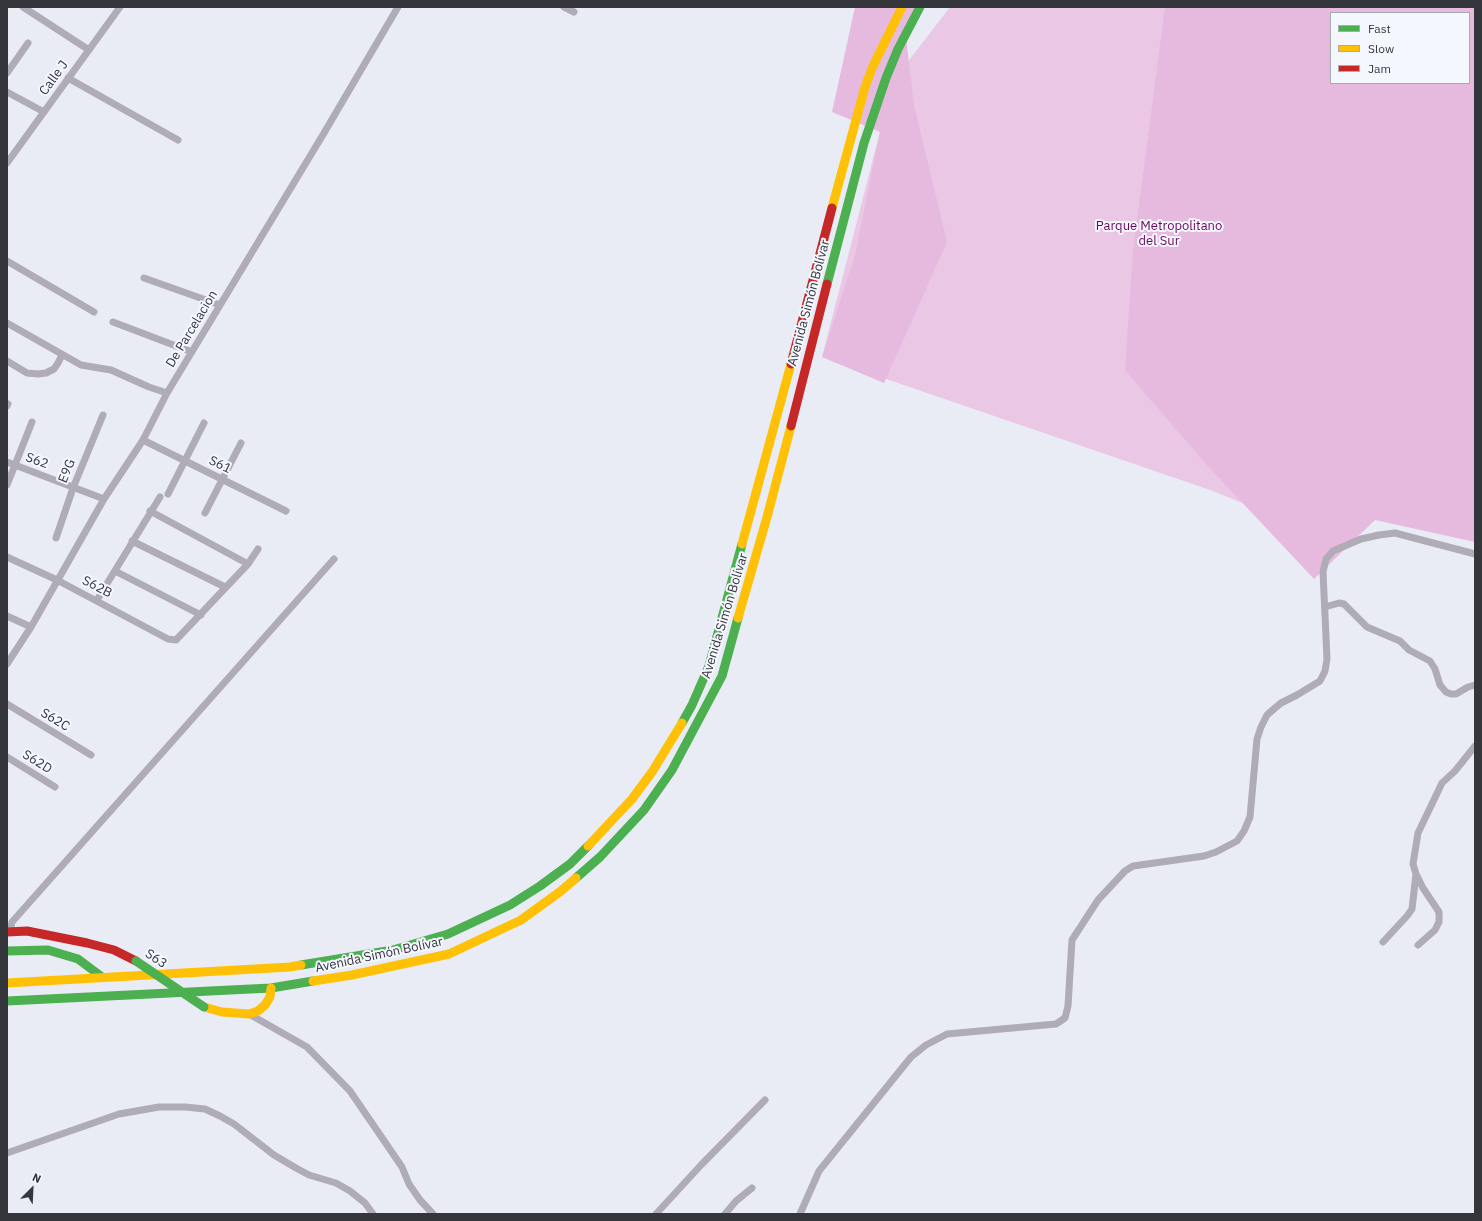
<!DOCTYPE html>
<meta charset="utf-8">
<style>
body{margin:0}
#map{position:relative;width:1482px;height:1221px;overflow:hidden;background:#eaecf5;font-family:"IBM Plex Sans",sans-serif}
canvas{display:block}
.frame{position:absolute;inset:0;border:8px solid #34363c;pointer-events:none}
.legend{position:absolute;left:1330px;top:12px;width:140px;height:72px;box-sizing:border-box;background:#f5f7fe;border:1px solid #a8aab0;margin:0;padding:5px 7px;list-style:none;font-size:12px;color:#34363c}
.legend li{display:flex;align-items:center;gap:8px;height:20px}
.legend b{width:20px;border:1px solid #a8aab0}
.north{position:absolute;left:12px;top:1169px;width:40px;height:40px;-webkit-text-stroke:3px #f5f7fe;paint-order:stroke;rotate:24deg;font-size:11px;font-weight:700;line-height:16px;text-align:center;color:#34363c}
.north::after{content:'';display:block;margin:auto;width:14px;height:18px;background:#34363c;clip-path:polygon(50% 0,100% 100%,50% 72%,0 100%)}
</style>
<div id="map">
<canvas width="1482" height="1221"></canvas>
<div class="frame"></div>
<ul class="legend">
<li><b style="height:5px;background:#4caf50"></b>Fast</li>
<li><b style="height:5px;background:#ffc107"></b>Slow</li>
<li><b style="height:5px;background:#c62828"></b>Jam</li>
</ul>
<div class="north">N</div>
</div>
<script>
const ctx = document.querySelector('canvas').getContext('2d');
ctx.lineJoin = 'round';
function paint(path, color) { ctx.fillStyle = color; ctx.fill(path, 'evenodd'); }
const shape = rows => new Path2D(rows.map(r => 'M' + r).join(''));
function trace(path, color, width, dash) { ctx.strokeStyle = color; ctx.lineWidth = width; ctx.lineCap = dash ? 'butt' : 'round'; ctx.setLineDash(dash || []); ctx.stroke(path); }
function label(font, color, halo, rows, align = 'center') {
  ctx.font = font + ' "IBM Plex Sans",sans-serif'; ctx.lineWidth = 4; ctx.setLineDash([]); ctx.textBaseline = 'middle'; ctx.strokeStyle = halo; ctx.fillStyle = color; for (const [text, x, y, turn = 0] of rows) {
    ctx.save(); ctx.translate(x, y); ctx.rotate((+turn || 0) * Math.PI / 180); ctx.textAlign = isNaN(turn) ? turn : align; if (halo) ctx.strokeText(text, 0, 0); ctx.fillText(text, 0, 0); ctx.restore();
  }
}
paint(shape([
 [950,7,1475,7,1475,506,1265,512,1210,490,822,357,893,81],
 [1331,13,1469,13,1469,83,1331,83]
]), '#ebc7e6');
paint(shape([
 [855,7,920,7,906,38,914,105,947,242,884,383,822,357,855,255,880,132,832,112],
 [1165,7,1475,7,1475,542,1375,520,1314,579,1206,464,1125,370,1133,251],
 [1331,13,1469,13,1469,83,1331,83]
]), '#e6b9df');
trace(shape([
 [23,7,89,50],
 [564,7,574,12],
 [7,73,28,43],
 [68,78,178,140],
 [7,92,44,112],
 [7,163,120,7],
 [7,261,94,312],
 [144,278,220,305],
 [113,322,192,352],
 [7,323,81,365,111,370,149,387,167,393],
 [7,361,27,373,38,374,46,373,54,369,58,363,62,355],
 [7,406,8,404],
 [143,440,286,511],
 [7,462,104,499],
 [7,485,32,422],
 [168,494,204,423],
 [150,511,248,564],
 [205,513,241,443],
 [56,538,73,488,103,415],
 [132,541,225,587],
 [7,557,57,580,168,639,176,640,248,564,258,549],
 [115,571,201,615],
 [97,600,160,497],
 [1325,607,1339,603,1344,604,1367,627,1400,641,1409,650,1430,661,1435,669,1440,685,1446,692,1451,694,1456,694,1468,687,1475,685],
 [7,616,31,627],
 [7,664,31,627,104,499,143,440,167,393,324,133,398,7],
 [7,704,91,755],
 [7,757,55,787],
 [10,931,12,922,334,559],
 [1383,942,1407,916,1412,909,1416,874],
 [1418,945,1435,930,1439,922,1439,912,1423,888,1416,874,1413,864,1418,833,1442,783,1455,771,1475,746],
 [249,1014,307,1047,350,1091,402,1167,409,1184,420,1200,433,1214],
 [7,1153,119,1114,159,1107,185,1107,205,1109,220,1116,234,1124,274,1155,296,1168,309,1175,336,1183,350,1191,365,1203,373,1214],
 [656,1214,701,1165,765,1100],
 [725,1214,736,1201,752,1188],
 [800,1214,819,1171,911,1057,926,1045,947,1034,1056,1024,1065,1018,1068,1006,1072,940,1098,900,1125,871,1133,866,1204,856,1216,852,1237,841,1244,831,1250,817,1257,739,1261,727,1267,715,1275,708,1281,703,1297,695,1320,681,1325,671,1327,659,1323,572,1326,559,1333,551,1361,539,1379,535,1395,533,1475,554]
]), '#afabb7', 7);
trace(shape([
 [827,284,864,143,886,78,898,49,920,7],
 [682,723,692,705,709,666,742,544],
 [576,878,600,857,644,810,672,770,722,676,738,618],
 [7,951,48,950,78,959,102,977],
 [301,965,393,950,448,934,510,905,540,886,570,864,588,846],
 [7,1001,271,988,313,981]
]), '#4caf50', 9);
trace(shape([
 [832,208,865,87,873,66,902,7],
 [742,544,791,364],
 [738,618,767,517,791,426],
 [588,846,632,799,652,772,682,723],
 [313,981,352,975,449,954,521,920,561,891,576,878],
 [7,983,290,967,301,965],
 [204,1007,222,1012,249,1014,258,1011,265,1005,270,997,271,988]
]), '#ffc107', 9);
trace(shape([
 [791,364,832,208],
 [791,426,827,284],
 [7,932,27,931,87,943,114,950,136,961]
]), '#c62828', 9);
trace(shape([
 [136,961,204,1007]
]), '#4caf50', 9);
label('13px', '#34363c', '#f5f7fe', [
 ["Calle J",54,78,-54],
 ["Avenida Simón Bolívar",809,303,-75],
 ["De Parcelacion",192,329,-59],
 ["S62",37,461,20],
 ["S61",220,465,26],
 ["E9G",67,471,-68],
 ["S62B",97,587,27],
 ["Avenida Simón Bolívar",725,616,-73],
 ["S62C",55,720,31],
 ["S62D",37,762,32],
 ["Avenida Simón Bolívar",379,955,-12],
 ["S63",156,959,33]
]);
label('13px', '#6d085c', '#f5f7fe', [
 ["Parque Metropolitano",1159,226],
 ["del Sur",1159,241]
]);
</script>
